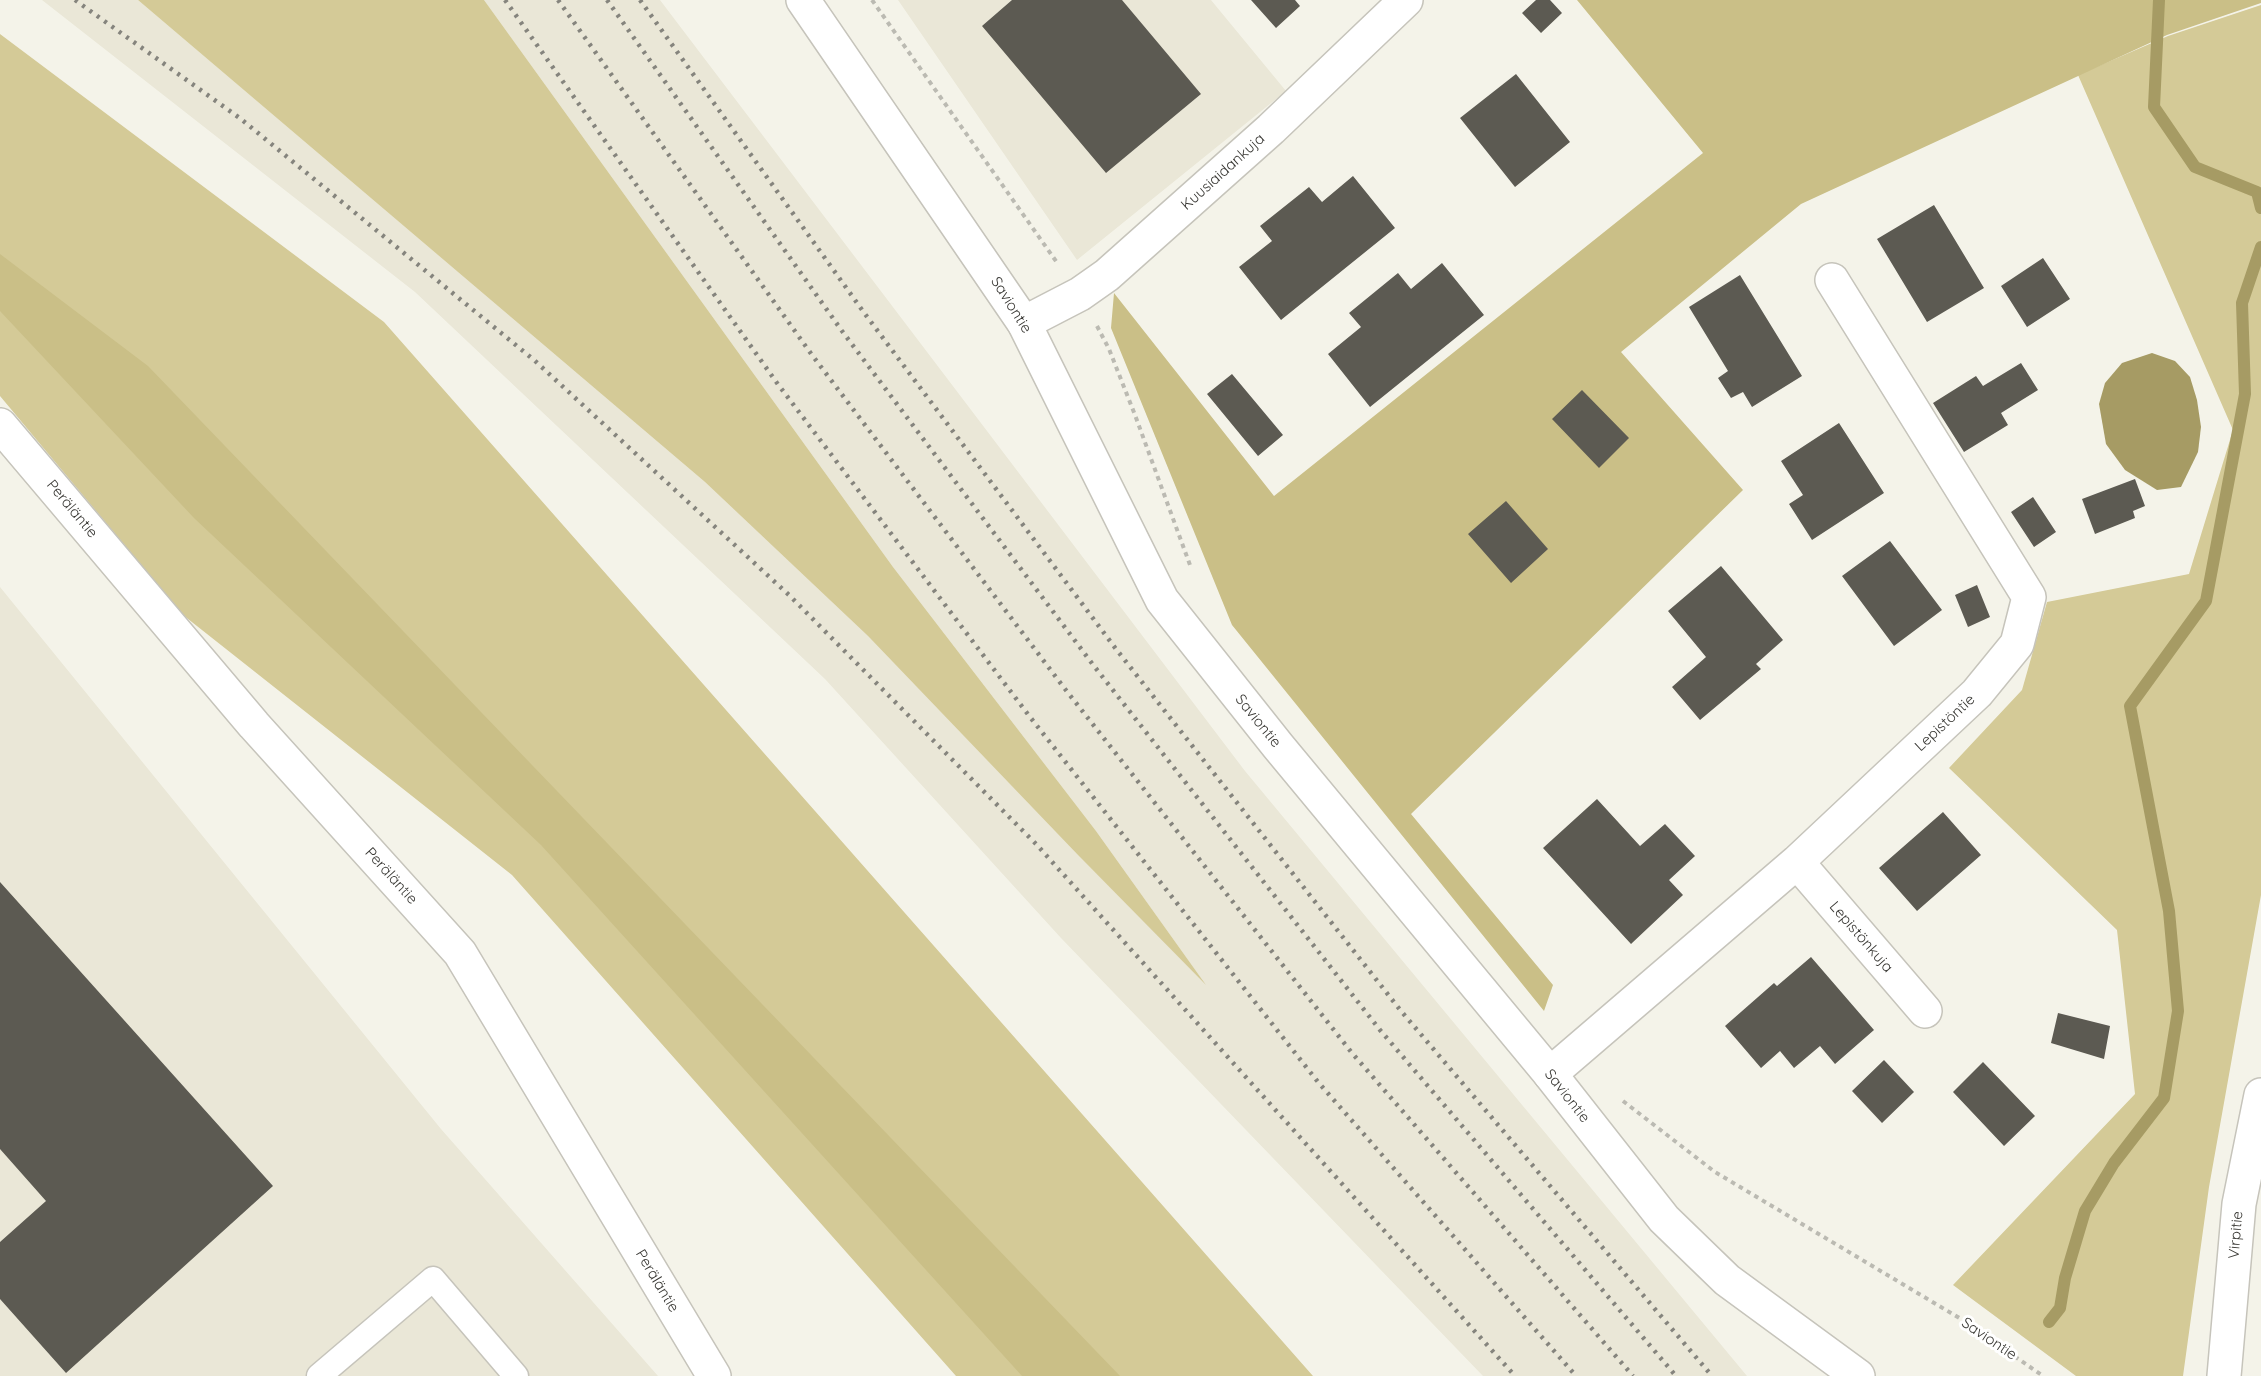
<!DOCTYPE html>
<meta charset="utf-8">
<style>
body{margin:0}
canvas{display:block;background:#f4f3e9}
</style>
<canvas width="2261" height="1376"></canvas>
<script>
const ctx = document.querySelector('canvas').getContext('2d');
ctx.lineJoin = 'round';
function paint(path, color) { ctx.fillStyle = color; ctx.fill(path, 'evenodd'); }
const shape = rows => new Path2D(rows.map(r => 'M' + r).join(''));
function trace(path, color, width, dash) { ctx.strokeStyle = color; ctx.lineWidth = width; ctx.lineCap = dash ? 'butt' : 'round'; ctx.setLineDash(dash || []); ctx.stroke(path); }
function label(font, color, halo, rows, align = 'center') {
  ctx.font = font + ' Quicksand,sans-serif'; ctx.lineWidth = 6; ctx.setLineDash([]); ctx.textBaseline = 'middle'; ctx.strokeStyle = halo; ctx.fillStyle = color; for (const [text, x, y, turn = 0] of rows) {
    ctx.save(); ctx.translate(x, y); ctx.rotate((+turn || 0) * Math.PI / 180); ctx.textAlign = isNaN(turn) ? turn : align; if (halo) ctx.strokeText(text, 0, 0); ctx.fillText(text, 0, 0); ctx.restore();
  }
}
paint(shape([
 [42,0,138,0,705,482,868,636,1077,854,1203,981,1096,831,893,567,484,0,660,0,1245,771,1747,1376,1483,1376,1061,938,825,679,415,292],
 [898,0,1211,0,1286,91,1077,260],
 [0,587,441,1129,658,1376,0,1376]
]), '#eae7d7');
paint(shape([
 [138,0,484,0,893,567,1096,831,1206,985,1077,854,868,636,705,482],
 [2261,5,2261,895,2209,1187,2183,1376,2076,1376,1953,1285,2135,1094,2117,930,1949,768,2022,690,2047,602,2189,574,2233,430,2078,75,2168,36],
 [0,34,384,322,1313,1376,956,1376,512,875,183,615,0,396]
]), '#d4ca97');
paint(shape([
 [1577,0,2261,0,2261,3,2167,35,1801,204,1621,352,1743,490,1411,814,1553,985,1544,1011,1232,625,1111,328,1114,293,1274,496,1703,153],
 [0,254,148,366,1120,1376,1022,1376,541,845,194,518,0,311]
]), '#cabf87');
paint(shape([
 [2152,353,2175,361,2190,377,2197,400,2201,427,2198,452,2181,487,2157,490,2125,470,2106,444,2099,404,2105,383,2122,363]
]), '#a69b64');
trace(shape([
 [2159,0,2154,107,2195,167,2257,192,2261,208],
 [2049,1322,2060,1308,2065,1278,2085,1211,2114,1163,2164,1098,2178,1011,2169,911,2130,706,2206,601,2245,394,2242,303,2261,247]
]), '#a69b64', 12);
paint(shape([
 [1012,0,1122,0,1201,94,1106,173,982,26],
 [1251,0,1295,0,1300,6,1276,28],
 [1536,0,1550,0,1562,13,1541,33,1522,13],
 [1516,74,1570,142,1515,187,1460,118],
 [1353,176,1395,228,1281,320,1239,267,1272,241,1260,226,1309,187,1322,202],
 [1934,205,1984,288,1927,322,1877,239],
 [2043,258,2070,299,2027,327,2001,286],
 [1442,263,1484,315,1370,407,1328,354,1361,327,1349,313,1398,273,1411,289],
 [1740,275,1802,376,1752,407,1743,392,1731,398,1718,378,1728,371,1689,307],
 [2021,363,2038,390,2001,413,2008,425,1964,452,1933,403,1976,376,1983,386],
 [1232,374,1283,435,1258,456,1207,394],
 [1582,390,1629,438,1599,468,1552,419],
 [1839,423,1884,493,1812,540,1789,504,1803,495,1781,461],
 [2135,479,2145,506,2133,511,2135,518,2095,534,2082,499],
 [2033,497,2056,532,2034,547,2011,512],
 [1506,501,1548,549,1511,583,1468,534],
 [1890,541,1942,610,1894,646,1842,576],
 [1721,566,1783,640,1756,664,1761,669,1700,720,1672,687,1706,657,1668,611],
 [1977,585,1990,617,1968,627,1955,595],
 [1597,799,1640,846,1665,824,1695,856,1669,880,1683,895,1631,944,1543,848],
 [1943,812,1981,855,1917,911,1879,868],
 [0,882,273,1186,66,1373,0,1299,0,1242,46,1201,0,1149],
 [1811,957,1874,1030,1835,1064,1820,1046,1794,1068,1780,1051,1761,1068,1725,1026,1774,983,1777,986],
 [2058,1013,2110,1026,2104,1059,2051,1043],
 [1884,1060,1914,1092,1882,1123,1852,1091],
 [1983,1062,2035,1116,2004,1146,1953,1092]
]), '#5c5a52');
const lane = shape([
 [319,1376,433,1279,516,1376]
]);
const street = shape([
 [1024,323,1080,294,1107,275,1271,129,1406,0],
 [0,425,254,725,460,953,714,1376],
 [1797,862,1925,1011],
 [1550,1074,1797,862,1977,693,2017,644,2029,597,1832,280],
 [2224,1376,2239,1204,2261,1095]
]);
const secondary = shape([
 [803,0,1024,323,1162,600,1278,746,1550,1074,1664,1219,1727,1280,1858,1376]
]);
trace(lane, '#c6c4bb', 27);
trace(street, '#c6c4bb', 36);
trace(secondary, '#c6c4bb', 36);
trace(shape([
 [872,0,1058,264],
 [1097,326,1109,349,1135,415,1190,565],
 [1623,1101,1715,1172,1961,1319,2043,1376]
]), '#bbbab2', 4, [4.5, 4.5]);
trace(lane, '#fff', 24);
trace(street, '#fff', 33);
trace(secondary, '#fff', 33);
trace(shape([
 [75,0,241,119,534,360,789,595,1036,844,1515,1376],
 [505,0,777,383,1030,717,1318,1082,1576,1376],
 [558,0,812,355,1065,689,1352,1053,1633,1376],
 [607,0,842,331,1094,666,1380,1030,1676,1376],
 [640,0,865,314,1116,649,1401,1011,1712,1376]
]), '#85847d', 4.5, [3, 6]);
label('15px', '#393834', '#fff', [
 ["Kuusiaidankuja",1223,172,-42],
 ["Saviontie",1011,305,58],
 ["Peräläntie",72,509,50],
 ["Saviontie",1258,721,51],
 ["Lepistöntie",1945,723,-43],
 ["Peräläntie",391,876,48],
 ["Lepistönkuja",1861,937,49],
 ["Saviontie",1567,1096,52],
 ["Virpitie",2236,1235,-85],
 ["Peräläntie",657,1281,59],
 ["Saviontie",1989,1339,34]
]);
</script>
